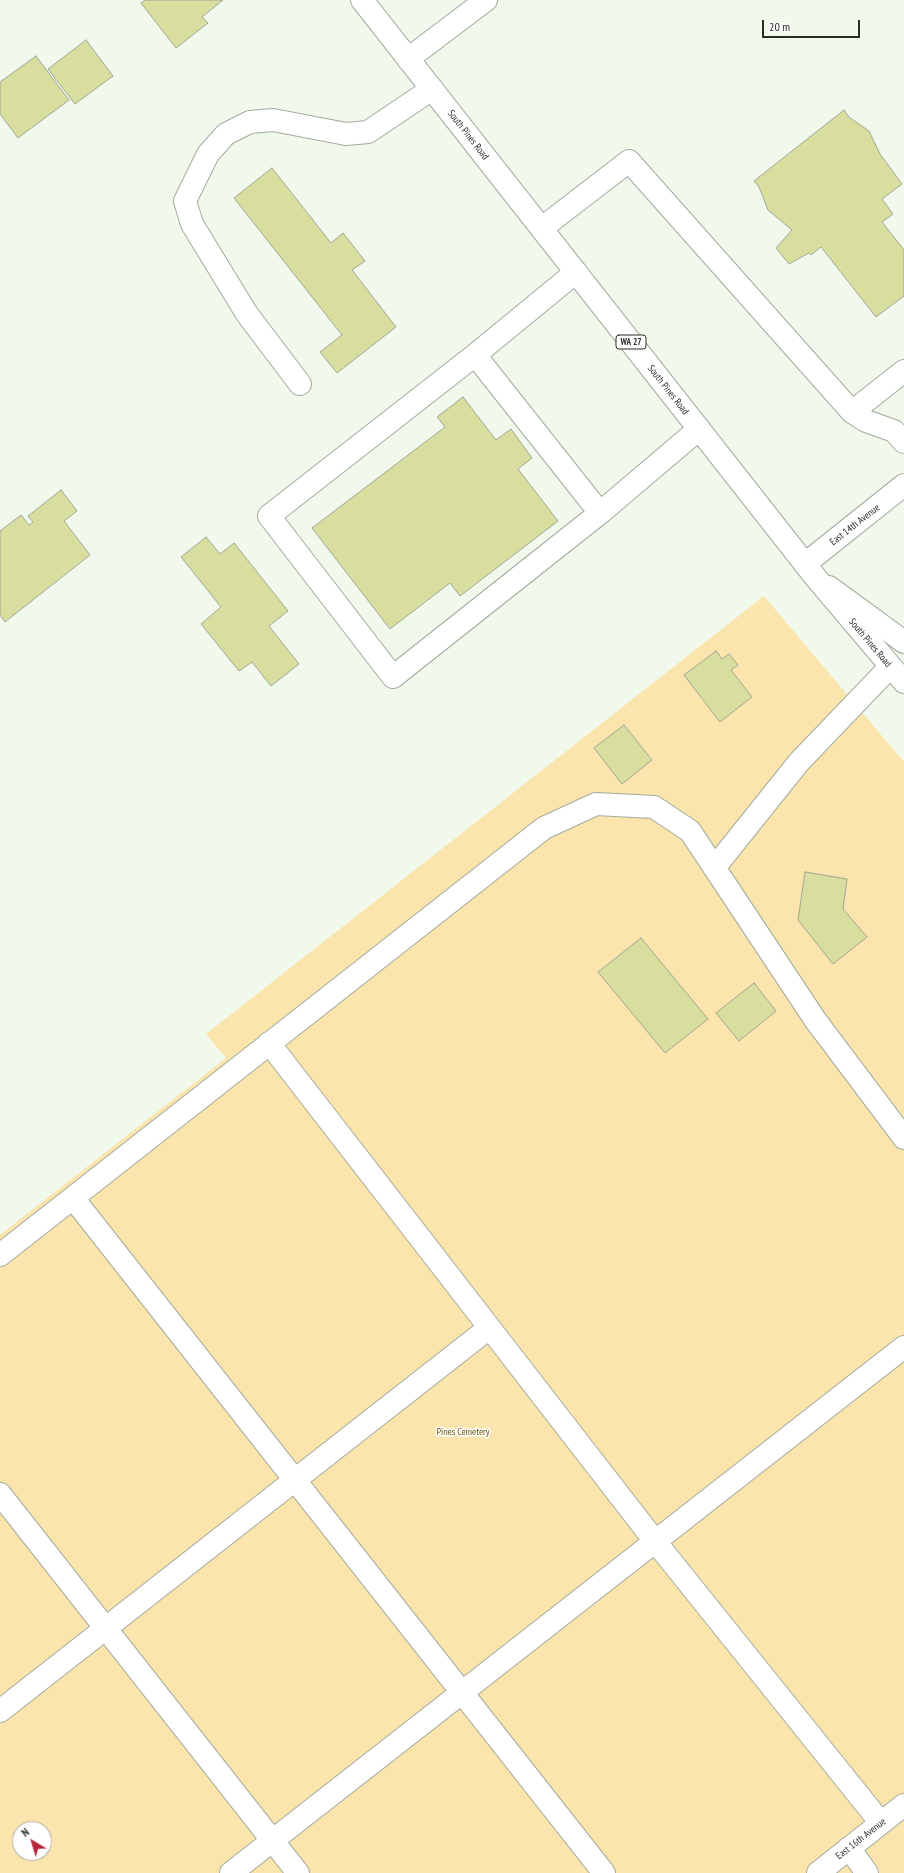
<!DOCTYPE html>
<style>
body{margin:0}
#map{position:relative;width:904px;height:1873px;overflow:hidden;background:#f0f9ec;font-family:"PT Sans Narrow",sans-serif}
canvas{display:block}
.north{position:absolute;left:12px;top:1821px;width:40px;height:40px;box-sizing:border-box;background:#fff;border:1px solid #aaaba9;border-radius:50%;rotate:322deg;font-size:11px;font-weight:700;line-height:16px;text-align:center;color:#2a2d28}
.north::after{content:'';display:block;margin:auto;width:14px;height:18px;background:#b72638;clip-path:polygon(50% 0,100% 100%,50% 72%,0 100%)}
.scale{position:absolute;left:762px;top:20px;width:98px;height:18px;box-sizing:border-box;border:2px solid #2a2d28;border-top:0;padding-left:5px;font-size:12px;line-height:14px;white-space:nowrap;color:#2a2d28;-webkit-text-stroke:3px #fff;paint-order:stroke}
</style>
<div id="map">
<canvas width="904" height="1873"></canvas>
<div class="north">N</div>
<div class="scale">20 m</div>
</div>
<script>
const ctx = document.querySelector('canvas').getContext('2d');
ctx.lineJoin = 'round';
function paint(path, color) { ctx.fillStyle = color; ctx.fill(path, 'evenodd'); }
const shape = rows => new Path2D(rows.map(r => 'M' + r).join(''));
function trace(path, color, width, dash) { ctx.strokeStyle = color; ctx.lineWidth = width; ctx.lineCap = dash ? 'butt' : 'round'; ctx.setLineDash(dash || []); ctx.stroke(path); }
function label(font, color, halo, rows, align = 'center') {
  ctx.font = font + ' "PT Sans Narrow",sans-serif'; ctx.lineWidth = 3; ctx.setLineDash([]); ctx.textBaseline = 'middle'; ctx.strokeStyle = halo; ctx.fillStyle = color; for (const [text, x, y, turn = 0] of rows) {
    ctx.save(); ctx.translate(x, y); ctx.rotate((+turn || 0) * Math.PI / 180); ctx.textAlign = isNaN(turn) ? turn : align; if (halo) ctx.strokeText(text, 0, 0); ctx.fillText(text, 0, 0); ctx.restore();
  }
}
paint(shape([
 [764,596,904,762,904,1873,0,1873,0,1235,226,1058,206,1034],
 [20,1829,44,1829,44,1853,20,1853]
]), '#fbe5ac');
const building = shape([
 [145,0,223,0,202,17,208,23,176,48,141,3,145,0],
 [86,40,113,76,75,104,48,69,86,40],
 [36,56,69,100,18,138,0,114,0,82,36,56],
 [844,110,849,117,869,131,880,154,902,184,882,199,893,214,882,222,904,250,904,296,876,317,821,247,811,255,809,253,789,264,776,248,792,230,768,210,759,187,754,181,844,110],
 [272,168,331,243,343,233,365,261,352,270,396,327,337,373,320,352,342,335,234,198,272,168],
 [463,397,496,440,511,429,532,458,518,469,558,521,460,596,450,583,390,629,312,528,445,427,437,417,463,397],
 [61,490,77,511,64,521,90,555,5,622,0,615,0,531,21,515,29,525,33,522,28,516,61,490],
 [206,537,220,554,234,543,288,611,269,626,299,664,271,686,252,662,239,671,201,624,221,607,181,557,206,537],
 [716,651,722,659,729,654,738,665,731,670,752,697,720,722,684,675,716,651],
 [624,725,652,760,622,784,594,748,624,725],
 [805,872,847,879,843,909,867,937,833,964,798,920,805,872],
 [641,938,708,1019,665,1053,598,972,641,938],
 [754,983,776,1011,739,1041,716,1013,754,983]
]);
paint(building, '#d8de9e');
trace(building, '#a3a597', 1);
const minor = shape([
 [408,59,486,0],
 [542,228,629,161,852,412,866,421,894,431,904,442],
 [576,272,475,355,600,513,699,429],
 [475,355,269,516,393,677,600,513],
 [300,384,247,314,192,224,185,201,208,154,226,134,250,122,273,120,346,134,368,132,432,89],
 [852,412,904,371],
 [805,564,904,485],
 [829,587,904,642],
 [715,867,799,762,890,667],
 [269,1043,654,1540,881,1823],
 [73,1198,604,1873],
 [0,1255,544,828,596,804,654,807,690,831,816,1021,904,1138],
 [0,1494,298,1873],
 [0,1711,489,1328],
 [849,1848,867,1873],
 [231,1873,904,1347]
]);
const major = shape([
 [362,0,816,578,904,682],
 [818,1873,904,1805]
]);
trace(minor, '#a3ab9f', 24);
trace(major, '#a3ab9f', 24);
trace(minor, '#fff', 22);
trace(major, '#fff', 22);
for (const [x, y, w] of [
 [631,342,30]
]) { const box = new Path2D(); box.roundRect(x - w / 2, y - 7, w, 14, 3); ctx.fillStyle = '#fff'; ctx.fill(box); trace(box, '#2a2d28', 1); }
label('bold 9px', '#2a2d28', null, [
 ["WA 27",631,342]
]);
label('10px', '#2a2d28', '#fff', [
 ["South Pines Road",468,135,52],
 ["South Pines Road",668,390,52],
 ["East 14th Avenue",855,525,-38],
 ["South Pines Road",870,643,50],
 ["East 16th Avenue",861,1839,-38]
]);
label('10px', '#695201', '#fff', [
 ["Pines Cemetery",463,1432]
]);
</script>
